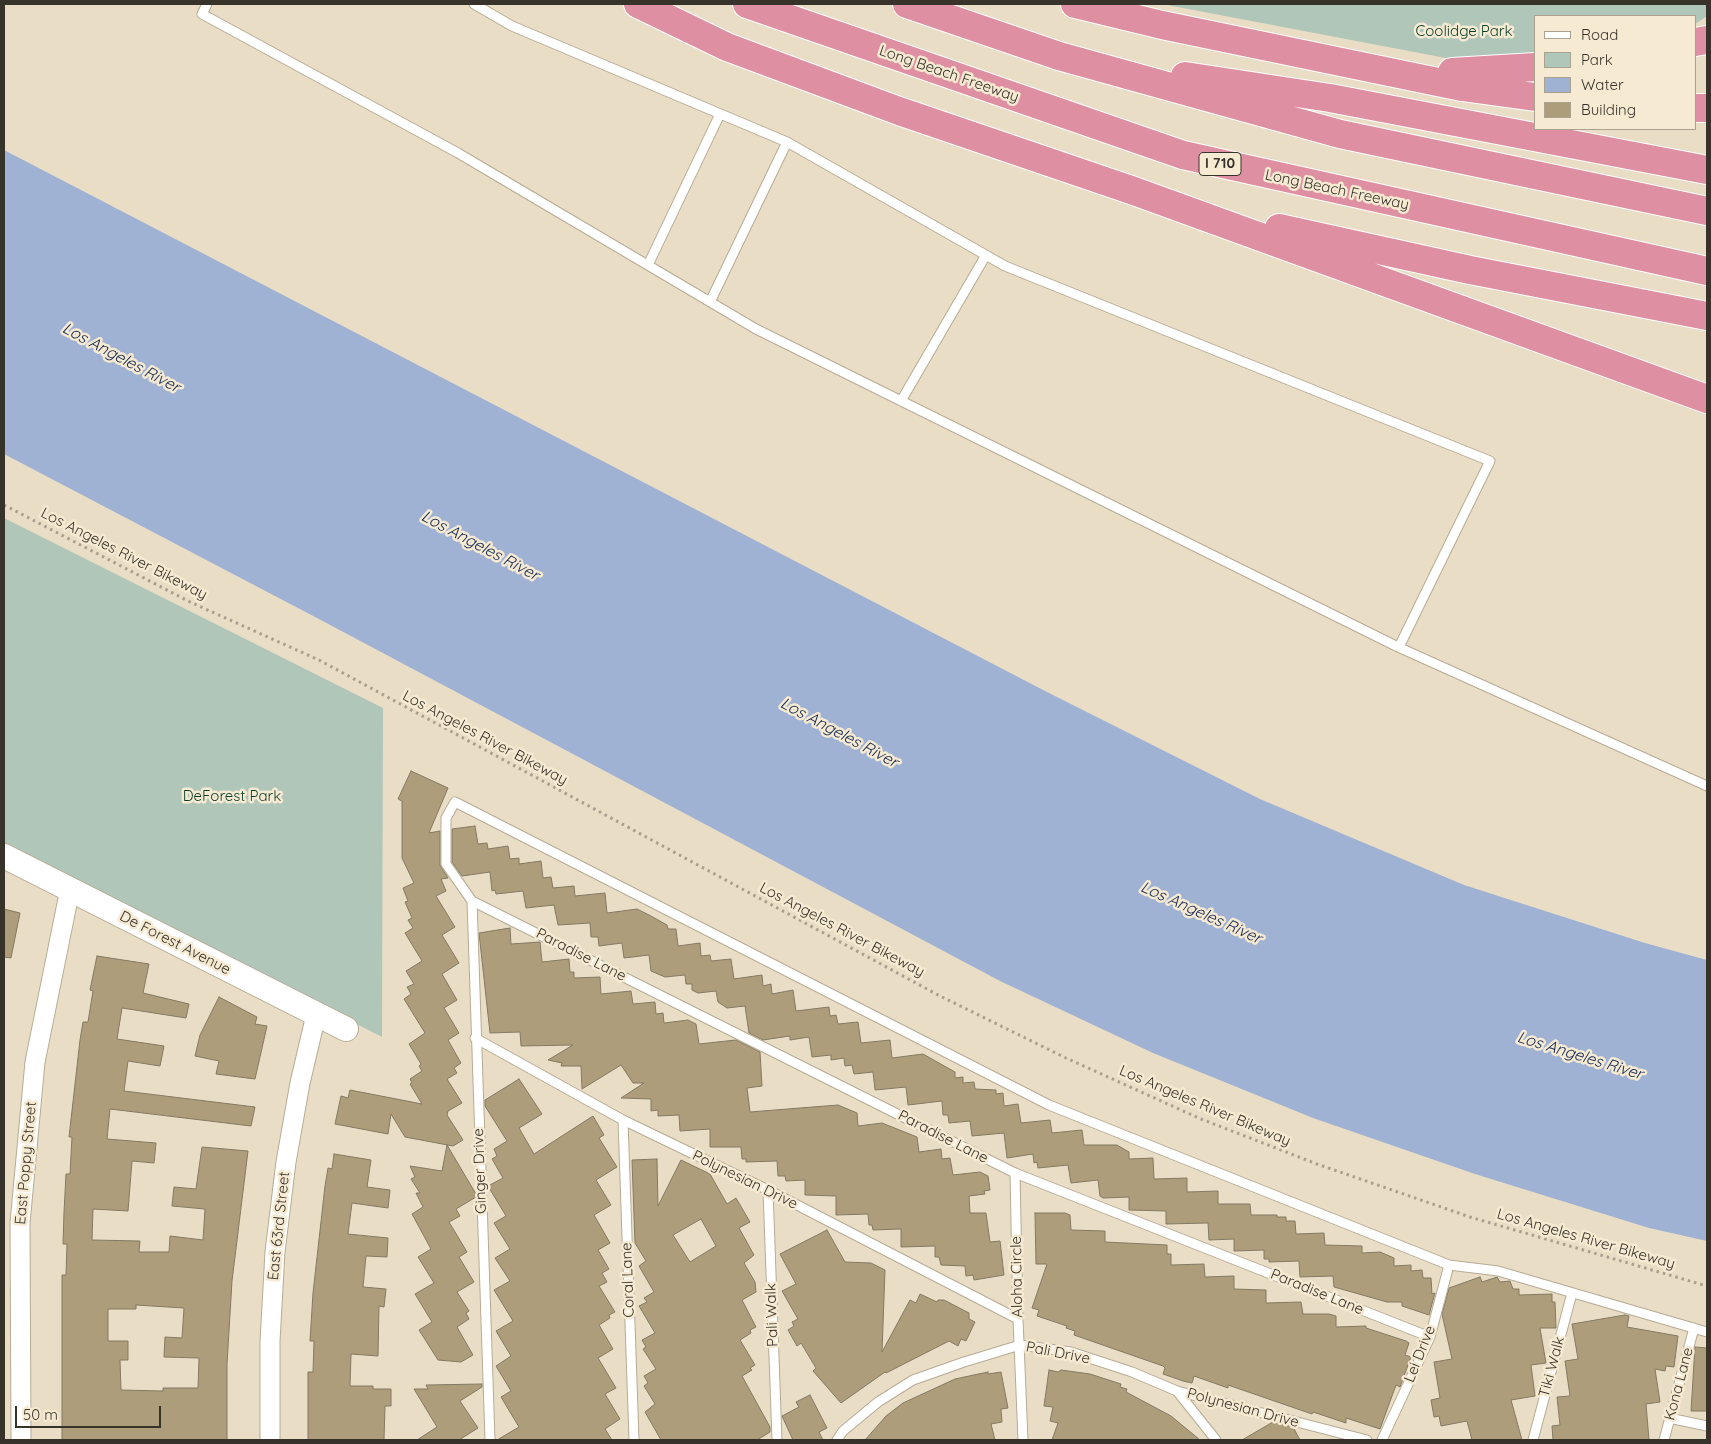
<!DOCTYPE html>
<style>
body{margin:0}
#map{position:relative;width:1711px;height:1444px;overflow:hidden;background:#e9ddc5;font-family:Quicksand,sans-serif}
canvas{display:block}
.frame{position:absolute;inset:0;border:5px solid #38332a;pointer-events:none}
.legend{position:absolute;left:1534px;top:15px;width:162px;height:115px;box-sizing:border-box;background:#f6ead2;border:1px solid #aaa18f;margin:0;padding:6px 9px;list-style:none;font-size:15px;color:#38332a}
.legend li{display:flex;align-items:center;gap:10px;height:25px}
.legend b{width:25px;border:1px solid #aaa18f}
.scale{position:absolute;left:15px;top:1406px;width:146px;height:22px;box-sizing:border-box;border:2px solid #38332a;border-top:0;padding-left:6px;font-size:15px;line-height:18px;white-space:nowrap;color:#38332a;-webkit-text-stroke:4px #f6ead2;paint-order:stroke}
</style>
<div id="map">
<canvas width="1711" height="1444"></canvas>
<div class="frame"></div>
<ul class="legend">
<li><b style="height:6px;background:#fff"></b>Road</li>
<li><b style="height:14px;background:#afc6b9"></b>Park</li>
<li><b style="height:14px;background:#a0b2d4"></b>Water</li>
<li><b style="height:14px;background:#ae9d7a"></b>Building</li>
</ul>
<div class="scale">50 m</div>
</div>
<script>
const ctx = document.querySelector('canvas').getContext('2d');
ctx.lineJoin = 'round';
function paint(path, color) { ctx.fillStyle = color; ctx.fill(path, 'evenodd'); }
const shape = rows => new Path2D(rows.map(r => 'M' + r).join(''));
function trace(path, color, width, dash) { ctx.strokeStyle = color; ctx.lineWidth = width; ctx.lineCap = dash ? 'butt' : 'round'; ctx.setLineDash(dash || []); ctx.stroke(path); }
function label(font, color, halo, rows, align = 'center') {
  ctx.font = font + ' Quicksand,sans-serif'; ctx.lineWidth = 5; ctx.setLineDash([]); ctx.textBaseline = 'middle'; ctx.strokeStyle = halo; ctx.fillStyle = color; for (const [text, x, y, turn = 0] of rows) {
    ctx.save(); ctx.translate(x, y); ctx.rotate((+turn || 0) * Math.PI / 180); ctx.textAlign = isNaN(turn) ? turn : align; if (halo) ctx.strokeText(text, 0, 0); ctx.fillText(text, 0, 0); ctx.restore();
  }
}
paint(shape([
 [1162,4,1707,4,1707,16,1695,24,1695,16,1535,16,1535,58,1451,59],
 [4,518,383,708,382,1037,4,844]
]), '#afc6b9');
paint(shape([
 [4,150,1047,692,1260,799,1464,885,1645,943,1707,960,1707,1241,1649,1228,1475,1174,1313,1118,1153,1053,1000,981,317,618,4,454]
]), '#a0b2d4');
const building = shape([
 [411,771,448,788,429,833,440,831,440,865,448,878,441,879,446,891,436,896,455,927,442,935,459,963,442,974,457,1000,444,1008,459,1033,448,1040,461,1063,454,1068,457,1073,447,1079,462,1103,448,1111,447,1115,463,1140,453,1146,405,1137,391,1114,388,1134,335,1124,341,1096,348,1098,350,1090,422,1104,410,1084,412,1083,410,1079,422,1071,419,1066,421,1064,409,1044,425,1033,404,999,411,994,407,987,414,984,406,971,422,961,405,933,413,928,408,920,412,918,405,902,408,901,403,888,414,883,402,858,402,801,398,799,411,771],
 [475,826,478,844,487,843,488,849,508,846,510,859,519,858,519,864,541,861,543,878,551,877,553,888,574,886,575,896,605,893,607,913,637,909,649,915,667,925,668,929,676,929,678,946,700,943,701,956,710,955,711,961,731,959,734,979,762,975,763,986,771,984,772,994,793,990,796,1011,829,1007,830,1016,836,1015,838,1024,858,1022,861,1043,890,1040,892,1058,923,1054,955,1072,955,1078,963,1077,963,1083,974,1082,975,1089,996,1090,996,1094,1003,1093,1004,1106,1018,1104,1021,1123,1050,1120,1052,1133,1082,1130,1084,1145,1117,1145,1129,1152,1129,1159,1153,1158,1154,1179,1187,1178,1187,1192,1218,1191,1218,1204,1250,1204,1251,1215,1277,1215,1277,1217,1286,1217,1286,1221,1295,1221,1296,1234,1324,1233,1325,1245,1362,1246,1362,1253,1380,1252,1394,1258,1394,1266,1411,1265,1411,1271,1422,1270,1423,1278,1431,1278,1432,1294,1435,1293,1429,1315,1402,1306,1402,1302,1387,1302,1334,1287,1333,1276,1300,1277,1299,1261,1269,1262,1269,1259,1264,1259,1264,1250,1234,1251,1234,1239,1209,1240,1208,1223,1166,1224,1166,1211,1129,1210,1129,1197,1103,1198,1100,1196,1098,1180,1071,1183,1068,1165,1038,1168,1037,1162,1034,1163,1033,1154,1007,1158,1004,1133,972,1136,970,1121,949,1123,948,1115,943,1115,942,1101,908,1105,906,1087,875,1090,873,1072,854,1074,852,1065,845,1066,844,1058,831,1060,831,1055,812,1057,809,1037,790,1040,790,1036,763,1040,749,1033,745,1006,727,1008,718,1002,716,991,698,993,692,990,692,984,686,984,685,975,665,977,651,971,649,955,624,958,622,943,599,946,598,937,591,937,590,923,558,925,554,905,526,908,523,891,496,894,495,890,492,891,490,872,462,876,452,862,452,829,475,826],
 [4,909,20,913,11,958,4,957,4,909],
 [510,928,511,944,540,942,542,962,569,959,570,972,574,972,574,978,600,977,601,994,631,991,633,1004,655,1002,656,1014,663,1013,664,1023,688,1020,696,1024,699,1044,736,1040,760,1052,762,1086,747,1088,750,1112,838,1105,857,1113,858,1126,882,1123,917,1137,919,1152,941,1149,942,1159,950,1158,953,1175,980,1172,988,1176,990,1190,984,1191,985,1194,969,1196,970,1213,986,1213,990,1242,1000,1241,1004,1275,974,1280,973,1275,966,1276,965,1266,941,1265,939,1257,935,1257,935,1246,901,1247,901,1229,873,1230,872,1225,869,1225,868,1214,836,1215,836,1196,805,1195,805,1180,786,1181,785,1176,778,1176,777,1161,746,1162,746,1159,742,1159,741,1147,710,1147,710,1129,680,1131,679,1115,658,1116,658,1110,651,1111,651,1099,621,1098,644,1083,633,1083,621,1065,582,1089,581,1066,561,1066,562,1063,548,1060,573,1045,521,1046,520,1032,490,1033,479,933,510,928],
 [97,956,149,964,143,993,189,1004,186,1018,122,1008,117,1039,164,1046,160,1066,128,1061,124,1091,255,1107,251,1126,110,1109,107,1139,156,1143,154,1163,132,1161,128,1211,93,1209,92,1240,140,1241,139,1252,169,1252,170,1236,203,1240,205,1209,172,1206,174,1187,196,1189,202,1147,248,1151,232,1281,227,1364,227,1440,62,1440,62,1275,66,1275,67,1244,63,1244,64,1212,66,1174,70,1174,72,1137,69,1137,80,1040,83,1022,88,1022,93,991,90,990,97,956],
 [136,1305,184,1308,182,1338,165,1337,164,1357,199,1358,198,1388,163,1388,163,1391,121,1390,120,1360,128,1360,128,1341,108,1341,108,1309,136,1309,136,1305],
 [219,997,257,1017,255,1024,267,1026,255,1079,216,1074,219,1061,195,1056,200,1035,219,997],
 [519,1079,542,1114,519,1128,534,1154,593,1116,604,1135,599,1138,617,1167,596,1180,611,1205,594,1215,610,1243,598,1250,609,1269,602,1273,607,1282,599,1286,615,1312,609,1315,610,1318,599,1325,613,1349,598,1358,616,1388,605,1394,620,1419,605,1429,612,1440,497,1440,519,1427,501,1397,511,1391,496,1366,511,1356,496,1331,513,1321,494,1290,510,1281,495,1258,510,1249,494,1223,506,1216,488,1186,503,1178,492,1159,497,1156,494,1149,507,1141,485,1106,485,1100,519,1079],
 [447,1145,476,1194,476,1197,456,1209,460,1216,449,1222,467,1252,459,1257,474,1282,457,1292,469,1311,466,1313,469,1319,457,1327,473,1355,461,1362,438,1360,419,1330,432,1322,415,1294,434,1283,418,1257,431,1249,412,1214,423,1207,416,1193,420,1193,411,1179,415,1177,410,1166,442,1171,447,1145],
 [334,1154,371,1160,367,1187,390,1190,388,1208,352,1203,348,1234,388,1238,387,1257,366,1256,363,1287,386,1289,384,1307,379,1306,378,1356,351,1354,350,1386,373,1386,373,1389,391,1389,391,1406,385,1406,384,1440,308,1440,308,1372,313,1372,314,1341,310,1341,313,1293,325,1186,328,1168,332,1169,334,1154],
 [657,1159,658,1206,681,1160,710,1174,727,1204,736,1198,750,1222,739,1228,754,1255,744,1263,755,1282,756,1292,742,1300,756,1327,750,1330,751,1333,740,1340,755,1365,750,1368,752,1370,742,1376,770,1427,770,1432,757,1440,661,1440,645,1412,655,1404,644,1386,648,1383,644,1376,656,1369,643,1349,646,1347,642,1340,655,1333,639,1306,647,1302,644,1298,654,1292,639,1266,646,1261,635,1243,632,1160,657,1159],
 [701,1219,716,1246,690,1262,673,1235,701,1219],
 [1035,1213,1065,1213,1070,1215,1071,1230,1105,1231,1105,1242,1167,1245,1167,1254,1171,1254,1171,1265,1204,1264,1205,1277,1234,1276,1234,1289,1266,1290,1266,1303,1301,1302,1303,1314,1329,1314,1336,1316,1336,1327,1366,1326,1366,1328,1406,1341,1409,1343,1405,1355,1411,1357,1400,1387,1396,1385,1380,1429,1346,1418,1346,1423,1313,1412,1312,1414,1228,1385,1228,1388,1194,1376,1192,1383,1183,1381,1163,1374,1165,1368,1163,1366,1074,1335,1075,1331,1066,1328,1067,1326,1037,1316,1039,1310,1032,1308,1047,1264,1036,1264,1035,1213],
 [827,1230,845,1262,871,1263,885,1270,882,1352,910,1300,916,1303,920,1294,937,1302,938,1300,944,1300,969,1313,969,1319,975,1322,966,1341,961,1339,958,1346,949,1341,886,1373,885,1372,841,1403,813,1371,816,1368,801,1343,797,1346,788,1330,794,1326,792,1322,798,1319,782,1291,796,1284,780,1254,827,1230],
 [1480,1277,1482,1282,1497,1277,1500,1282,1510,1281,1513,1289,1519,1289,1519,1295,1552,1294,1552,1302,1555,1302,1556,1328,1540,1328,1546,1363,1531,1365,1535,1396,1511,1400,1522,1440,1472,1440,1467,1421,1441,1426,1439,1416,1434,1417,1431,1400,1440,1398,1434,1362,1452,1359,1442,1314,1449,1288,1480,1277],
 [1625,1315,1629,1316,1627,1327,1678,1336,1674,1367,1666,1366,1665,1371,1655,1369,1660,1402,1646,1404,1649,1440,1553,1440,1552,1426,1560,1425,1557,1397,1570,1396,1565,1361,1578,1359,1572,1324,1625,1315],
 [1695,1347,1707,1348,1707,1411,1691,1411,1695,1347],
 [1049,1370,1058,1372,1061,1370,1090,1374,1121,1384,1120,1387,1127,1389,1126,1392,1171,1416,1200,1440,1052,1440,1058,1423,1050,1421,1053,1407,1044,1406,1049,1370],
 [988,1372,988,1374,1001,1372,1008,1408,1001,1409,1002,1422,991,1424,995,1440,865,1440,886,1416,903,1403,955,1379,988,1372],
 [482,1384,482,1387,460,1401,478,1428,459,1440,417,1440,437,1427,414,1389,428,1389,426,1385,482,1384],
 [810,1395,827,1428,819,1432,823,1440,793,1440,782,1416,799,1407,796,1402,810,1395],
 [1273,1422,1293,1427,1300,1440,1242,1440,1273,1422]
]);
paint(building, '#ae9d7a');
trace(building, '#837963', 1);
const service = shape([
 [207,4,202,14,458,153,756,329,1398,647,1707,786],
 [474,4,512,26,787,142,1005,266,1490,461,1399,647],
 [648,265,720,114],
 [710,302,787,142],
 [901,401,986,255],
 [472,901,490,1440],
 [475,1038,623,1120,768,1190,1018,1319],
 [623,1120,634,1440],
 [1015,1173,1018,1319,1023,1440],
 [768,1190,777,1440],
 [1430,1337,1015,1173,472,901,446,864,446,818,455,802,1049,1105,1449,1265,1498,1271,1707,1332],
 [1177,1391,1367,1440],
 [1669,1418,1707,1426],
 [837,1440,843,1431,878,1402,913,1380,964,1362,1020,1345,1071,1352,1132,1372,1177,1391,1216,1440],
 [1382,1440,1430,1337,1449,1265],
 [1533,1440,1572,1293],
 [1664,1440,1694,1328]
]);
const minor = shape([
 [21,1440,20,1223,35,1062,70,889],
 [270,1440,270,1341,275,1252,286,1162,300,1083,316,1015]
]);
const tertiary = shape([
 [4,856,346,1029]
]);
const motorway = shape([
 [638,4,727,47,899,111,1134,191,1707,399],
 [747,4,1183,155,1707,271],
 [907,4,1059,56,1340,134,1707,211],
 [1075,4,1162,25,1462,87,1535,97],
 [1695,42,1707,40],
 [1452,72,1535,67],
 [1185,76,1330,98,1707,170],
 [1695,108,1707,108],
 [1279,228,1470,270,1707,316]
]);
trace(service, '#b6ab94', 11);
trace(minor, '#b6ab94', 21);
trace(tertiary, '#b6ab94', 26);
trace(motorway, '#fff', 30);
trace(shape([
 [4,505,190,602,319,660,940,996,1066,1058,1201,1119,1317,1164,1470,1217,1707,1286]
]), '#a99f8d', 3, [2.5, 4]);
trace(service, '#fff', 9);
trace(minor, '#fff', 19);
trace(tertiary, '#fff', 24);
trace(motorway, '#df8fa2', 28);
for (const [x, y, w] of [
 [1220,164,42]
]) { const box = new Path2D(); box.roundRect(x - w / 2, y - 11.5, w, 23, 4); ctx.fillStyle = '#f6ead2'; ctx.fill(box); trace(box, '#38332a', 1); }
label('bold 14px', '#38332a', null, [
 ["I 710",1220,164]
]);
label('15px', '#063c26', '#f6ead2', [
 ["Coolidge Park",1464,31],
 ["DeForest Park",232,796]
]);
label('15px', '#38332a', '#f6ead2', [
 ["Long Beach Freeway",949,74,19],
 ["Long Beach Freeway",1337,190,12],
 ["Los Angeles River Bikeway",124,554,27],
 ["Los Angeles River Bikeway",485,738,28],
 ["Los Angeles River Bikeway",842,930,28],
 ["De Forest Avenue",175,943,27],
 ["Paradise Lane",581,955,27],
 ["Los Angeles River Bikeway",1205,1106,23],
 ["Paradise Lane",943,1137,27],
 ["East Poppy Street",26,1163,-85],
 ["Ginger Drive",480,1171,-92],
 ["Polynesian Drive",745,1180,26],
 ["East 63rd Street",279,1226,-84],
 ["Los Angeles River Bikeway",1586,1239,16],
 ["Aloha Circle",1017,1277,-91],
 ["Coral Lane",628,1280,-92],
 ["Paradise Lane",1317,1292,22],
 ["Pali Walk",772,1315,-92],
 ["Pali Drive",1058,1353,11],
 ["Lei Drive",1420,1354,-68],
 ["Tiki Walk",1552,1367,-75],
 ["Kona Lane",1679,1384,-75],
 ["Polynesian Drive",1243,1408,15]
]);
label('italic 16px', '#152a55', '#f6ead2', [
 ["Los Angeles River",121,358,28],
 ["Los Angeles River",480,546,28],
 ["Los Angeles River",839,733,28],
 ["Los Angeles River",1201,913,24],
 ["Los Angeles River",1580,1056,17]
]);
</script>
